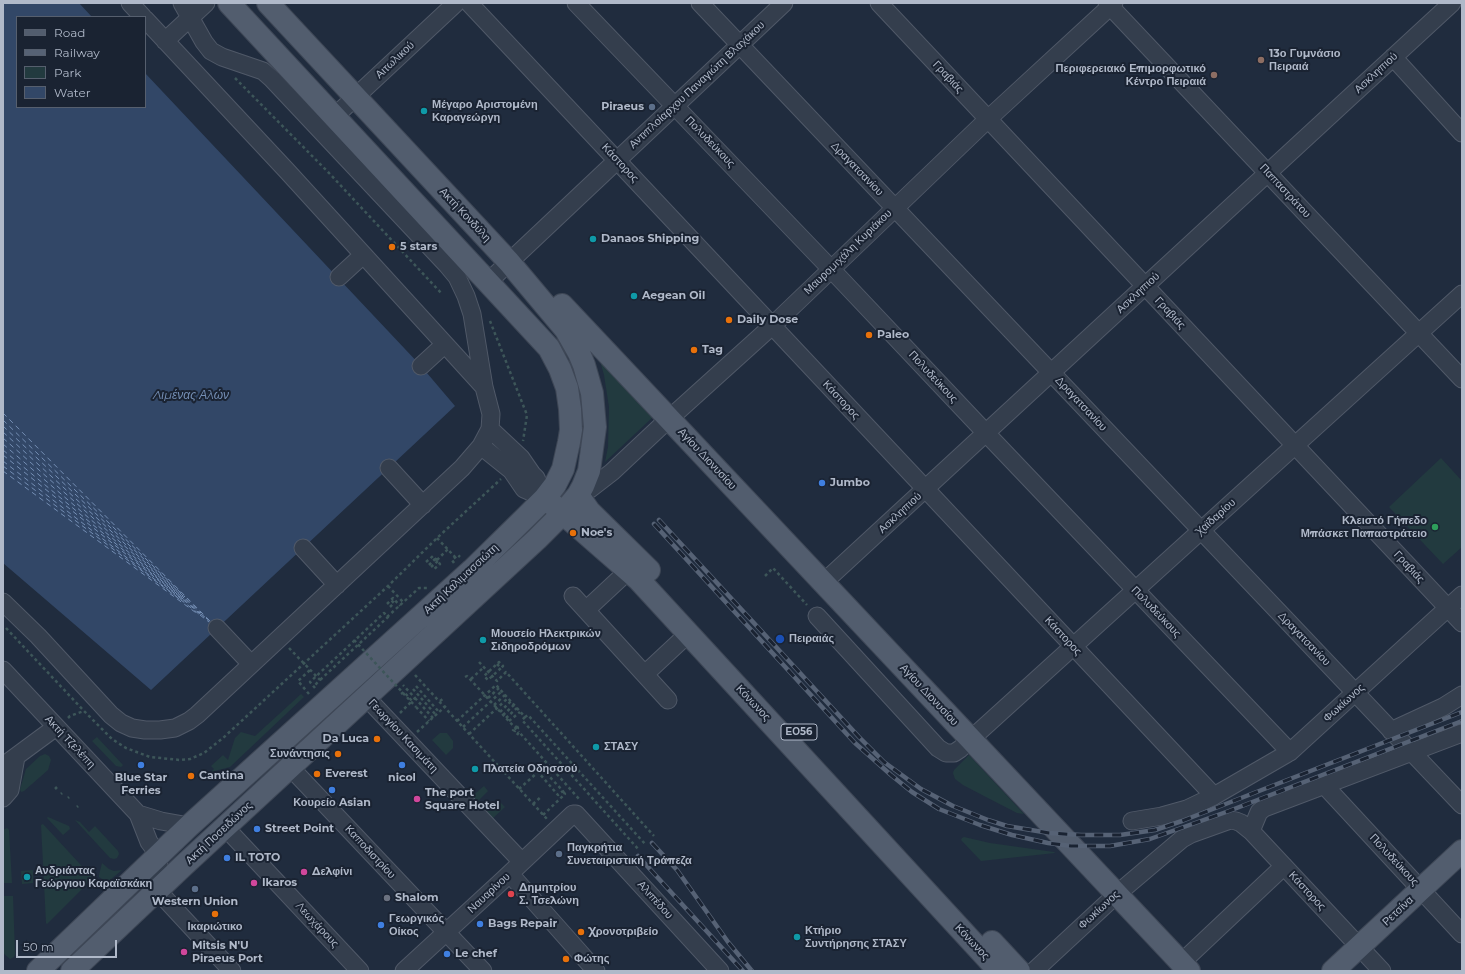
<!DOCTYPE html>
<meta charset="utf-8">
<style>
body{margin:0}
#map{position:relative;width:1465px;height:974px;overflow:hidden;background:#202c3e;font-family:Montserrat,sans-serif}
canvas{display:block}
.frame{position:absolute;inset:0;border:4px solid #b0b9c9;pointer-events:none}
.legend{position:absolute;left:16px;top:16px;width:130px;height:92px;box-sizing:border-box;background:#1a2332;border:1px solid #565f6e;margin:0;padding:5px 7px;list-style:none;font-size:12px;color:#b0b9c9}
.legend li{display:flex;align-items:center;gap:8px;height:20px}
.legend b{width:20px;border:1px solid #565f6e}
.scale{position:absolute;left:16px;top:940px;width:101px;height:18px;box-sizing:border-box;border:2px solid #b0b9c9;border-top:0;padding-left:5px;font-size:12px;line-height:14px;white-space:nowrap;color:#b0b9c9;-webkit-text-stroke:3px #1a2332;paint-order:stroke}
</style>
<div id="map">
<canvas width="1465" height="974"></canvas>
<div class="frame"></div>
<ul class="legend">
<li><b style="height:5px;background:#525d6e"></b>Road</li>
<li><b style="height:5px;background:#566275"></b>Railway</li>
<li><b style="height:11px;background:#223a3f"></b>Park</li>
<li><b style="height:11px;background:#324767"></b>Water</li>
</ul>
<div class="scale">50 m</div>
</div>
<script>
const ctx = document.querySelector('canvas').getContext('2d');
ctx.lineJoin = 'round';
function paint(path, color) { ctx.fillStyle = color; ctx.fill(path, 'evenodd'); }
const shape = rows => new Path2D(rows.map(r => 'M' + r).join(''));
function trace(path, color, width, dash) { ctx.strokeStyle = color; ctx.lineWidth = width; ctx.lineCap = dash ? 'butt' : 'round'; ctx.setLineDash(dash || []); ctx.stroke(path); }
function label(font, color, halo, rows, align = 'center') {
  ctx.font = font + ' Montserrat,sans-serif'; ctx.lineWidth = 4; ctx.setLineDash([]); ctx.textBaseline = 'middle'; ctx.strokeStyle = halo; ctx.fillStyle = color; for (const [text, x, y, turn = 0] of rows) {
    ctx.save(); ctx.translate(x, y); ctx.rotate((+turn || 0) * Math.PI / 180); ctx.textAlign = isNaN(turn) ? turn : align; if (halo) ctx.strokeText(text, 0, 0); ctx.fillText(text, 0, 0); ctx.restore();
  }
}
paint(shape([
 [600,361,653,417,605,462,608,447,609,407,604,375],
 [1441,458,1462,481,1462,547,1443,564,1389,507],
 [301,694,304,697,230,767,215,771,206,780,204,778,214,769,211,766,223,755,228,760,235,738,241,732,255,736],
 [440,733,447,733,453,741,453,748,446,755,432,740],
 [97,737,123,765,121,767,116,766,92,741],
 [45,754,49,756,51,760,48,770,24,791,21,792,20,789,26,769,40,756],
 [969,755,1024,814,1017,813,984,796,963,785,955,779,953,773,954,770],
 [484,786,488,791,479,800,483,805,480,808,470,798],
 [500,802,505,807,491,820,482,810,485,807,490,811],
 [48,817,69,826,70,829,63,835,47,818],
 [75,820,80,822,89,832,95,826,118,851,119,854,117,858,114,859,110,858],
 [43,824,91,876,92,879,47,924,46,923,41,825],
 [7,828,9,830,12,883,3,883,3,830],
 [964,837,990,843,1054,852,1055,853,981,861,961,840,962,838],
 [102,863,109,869,114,871,122,870,110,880,104,880,99,877,99,875],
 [33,870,33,883,22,884,21,871],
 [24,873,30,873,31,881,24,882],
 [3,896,13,896,15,954,14,957,10,959,3,953]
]), '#223a3f');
paint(shape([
 [3,3,79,3,92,17,17,17,17,107,145,107,145,73,421,366,455,406,151,690,3,563]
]), '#324767');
trace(shape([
 [3,413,211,622],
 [3,420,185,597],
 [3,426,201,613],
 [3,432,184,598],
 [3,438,200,613],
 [3,444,183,599],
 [3,450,204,617],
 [3,455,184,601],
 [3,461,199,614],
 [3,466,182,601],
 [3,471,199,615],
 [201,614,206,618],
 [200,615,209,622],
 [206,618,211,622]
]), '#748eb4', 1, [5, 4]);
const minor = shape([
 [130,3,143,17],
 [469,3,1214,796],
 [576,3,831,269,985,432,1290,752],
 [700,3,1462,805],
 [879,3,1462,623],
 [1107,3,1462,379],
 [145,19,288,172,484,387],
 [165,41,206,3],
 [1393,57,1462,133],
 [334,117,456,3],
 [339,277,363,255],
 [488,282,784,3],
 [421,366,444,345],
 [490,429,521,458,532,474,536,478,545,498],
 [481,446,511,470,524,489,545,498],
 [389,468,423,505],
 [578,495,590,489,612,472,659,428,772,326,988,119,1114,3],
 [303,548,337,585],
 [823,583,1452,3],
 [573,596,668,700],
 [3,602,38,636,111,715,121,723,132,728,145,730,160,730,175,728,189,721,197,715,462,468,481,446,490,429,491,414,484,387,472,314,466,296,457,277,447,265,272,79,263,71,222,57,211,51,204,42,182,3],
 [586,610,629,570],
 [817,616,938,748,946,753,954,753,960,749,1462,294],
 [217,628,251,664],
 [3,670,138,814,149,842,159,855,157,890,232,971],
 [645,674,689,633],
 [366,697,522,862],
 [1391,731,1443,707,1462,695],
 [3,766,56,727],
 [290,767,483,971],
 [1325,786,1462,934],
 [3,798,10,790,16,757],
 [138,814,161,821,189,826],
 [1132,821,1162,816,1187,809,1214,796,1290,752,1462,595],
 [225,827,360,971],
 [1251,831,1259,812,1264,808,1462,733],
 [510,874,596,971],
 [1181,963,1284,866],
 [404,971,504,879,573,814,576,814,720,971],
 [1034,971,1117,894,1182,839,1191,834,1230,820,1236,821,1241,823,1251,831,1382,971]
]);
const major = shape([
 [562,305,1189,971],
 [578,495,589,511,649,570],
 [552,504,639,580,999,971],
 [992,942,1019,971],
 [38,971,189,826,472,570,527,516,545,498,555,485,563,469,569,442,571,430,570,409,567,388,560,369,549,348,229,3],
 [72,971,184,865,537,539,563,513,578,495,583,486,589,471,595,427,592,393,584,365,579,353,566,330,509,262,268,3],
 [1333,971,1462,851]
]);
trace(minor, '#505968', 19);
trace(major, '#3e4756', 24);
trace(shape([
 [235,78,329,173,442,294],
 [490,321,527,415,523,441],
 [437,538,455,557],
 [437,560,448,549],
 [426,562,433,556,440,564,433,570],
 [454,563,452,560,458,555,460,557],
 [429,565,435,559],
 [431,567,438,561],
 [765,576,773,568,807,605],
 [388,586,403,602],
 [387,604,393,598,400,606],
 [390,607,394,603,391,600],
 [387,617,419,588,427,588],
 [6,628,84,711,112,739,126,748,150,757,180,760,190,759,204,753,223,738,388,586,437,538,501,479],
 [289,648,320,680,314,686],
 [479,662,497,681,506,672,654,836],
 [497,664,501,668,488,680,484,676,499,662,503,666,501,668],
 [415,675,547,819],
 [465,677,467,676,519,732],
 [471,679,484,667],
 [416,686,439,712],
 [315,688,310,682,384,613,388,617,320,680],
 [413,689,436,715],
 [309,694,298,681,310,670],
 [401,694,404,692,412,701,415,698,403,685],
 [415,698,433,718],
 [488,698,499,688],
 [440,701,444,698],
 [494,705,505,695],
 [416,707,429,721],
 [500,712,511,701],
 [400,713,412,701],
 [503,715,514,705],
 [525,717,522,720,639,850],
 [68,718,70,716,84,711],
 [506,718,517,708],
 [457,721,496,685,525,717,528,715,646,845],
 [509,721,520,712],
 [517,726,518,728,515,731,513,730,517,726],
 [463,727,502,691],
 [417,732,448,704],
 [469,734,508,698],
 [517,735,519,732,580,800],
 [55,789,57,787],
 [519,789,538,772,558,795,563,791,548,775,553,770],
 [61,794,62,793],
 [68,798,69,797],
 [533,804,542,796],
 [77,807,78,806],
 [543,815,565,794,563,791]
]), '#3d5659', 2.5, [3, 3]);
trace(minor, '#343e4d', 17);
trace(major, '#525d6e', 22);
const rail = shape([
 [659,520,859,737,884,762,921,789,953,806,988,820,1007,826,1049,833,1081,835,1120,835,1155,830,1182,821,1462,712],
 [654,524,855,743,891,775,912,792,939,809,980,825,1012,835,1048,843,1071,846,1110,846,1150,839,1229,811,1462,721],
 [652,843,677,870,728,942,752,971],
 [638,856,743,971]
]);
trace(rail, '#566275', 4.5);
trace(rail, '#1a2332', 3, [9]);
trace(shape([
 [354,640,416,707]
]), '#3d5659', 2.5, [3, 3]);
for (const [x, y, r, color] of [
 [1261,60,4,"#8d6e63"],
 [1214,75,4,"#8d6e63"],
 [652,107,4,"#5c6f8a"],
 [424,111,4,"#0f9aa8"],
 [593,239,4,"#0f9aa8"],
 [392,247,4,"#e8710a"],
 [634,296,4,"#0f9aa8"],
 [729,320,4,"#e8710a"],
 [869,335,4,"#e8710a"],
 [694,350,4,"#e8710a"],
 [822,483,4,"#3f7fe0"],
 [1435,527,4,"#2e9e5b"],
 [573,533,4,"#e8710a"],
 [780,639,5,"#1a4fb4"],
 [483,640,4,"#0f9aa8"],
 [377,739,4,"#e8710a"],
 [596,747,4,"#0f9aa8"],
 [338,754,4,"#e8710a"],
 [141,765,4,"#3f7fe0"],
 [402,765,4,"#3f7fe0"],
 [475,769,4,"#0f9aa8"],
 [317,774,4,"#e8710a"],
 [191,776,4,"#e8710a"],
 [332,790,4,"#3f7fe0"],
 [417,799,4,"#d1479c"],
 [257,829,4,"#3f7fe0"],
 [559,854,4,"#5c6f8a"],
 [227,858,4,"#3f7fe0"],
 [304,872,4,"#d1479c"],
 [27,877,4,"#0f9aa8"],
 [254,883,4,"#d1479c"],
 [195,889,4,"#5c6f8a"],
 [511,894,4,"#e0444e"],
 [387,898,4,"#6b7280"],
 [215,914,4,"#e8710a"],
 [480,924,4,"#3f7fe0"],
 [381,925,4,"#3f7fe0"],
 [581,932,4,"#e8710a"],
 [797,937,4,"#0f9aa8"],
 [184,952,4,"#d1479c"],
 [447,954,4,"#3f7fe0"],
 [566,959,4,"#e8710a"]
]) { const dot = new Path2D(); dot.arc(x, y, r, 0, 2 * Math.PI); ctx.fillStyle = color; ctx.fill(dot); trace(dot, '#1a2332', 1.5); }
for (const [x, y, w] of [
 [799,732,36]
]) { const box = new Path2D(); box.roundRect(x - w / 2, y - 8, w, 16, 3); ctx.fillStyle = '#1a2332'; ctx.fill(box); trace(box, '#b0b9c9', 1); }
label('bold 10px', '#b0b9c9', null, [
 ["ΕΟ56",799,732]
]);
label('bold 11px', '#b0b9c9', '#1a2332', [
 ["13ο Γυμνάσιο",1269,54],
 ["Πειραιά",1269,67],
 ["Περιφερειακό Επιμορφωτικό",1206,69,"right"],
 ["Κέντρο Πειραιά",1206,82,"right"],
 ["Μέγαρο Αριστομένη",432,105],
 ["Καραγεώργη",432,118],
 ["Piraeus",644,107,"right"],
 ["Danaos Shipping",601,239],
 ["5 stars",400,247],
 ["Aegean Oil",642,296],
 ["Daily Dose",737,320],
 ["Paleo",877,335],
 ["Tag",702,350],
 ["Jumbo",830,483],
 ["Κλειστό Γήπεδο",1427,521,"right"],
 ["Μπάσκετ Παπαστράτειο",1427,534,"right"],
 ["Noe's",581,533],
 ["Μουσείο Ηλεκτρικών",491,634],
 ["Σιδηροδρόμων",491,647],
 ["Πειραιάς",789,639],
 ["Da Luca",369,739,"right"],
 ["ΣΤΑΣΥ",604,747],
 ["Συνάντησις",330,754,"right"],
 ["Πλατεία Οδησσού",483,769],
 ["Everest",325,774],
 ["Cantina",199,776],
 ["Blue Star",141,778,"center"],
 ["Ferries",141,791,"center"],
 ["nicol",402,778,"center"],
 ["The port",425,793],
 ["Square Hotel",425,806],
 ["Κουρείο Asian",332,803,"center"],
 ["Street Point",265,829],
 ["Παγκρήτια",567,848],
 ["Συνεταιριστική Τράπεζα",567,861],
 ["IL TOTO",235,858],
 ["Ανδριάντας",35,871],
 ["Γεώργιου Καραϊσκάκη",35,884],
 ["Δελφίνι",312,872],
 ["Ikaros",262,883],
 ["Δημητρίου",519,888],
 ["Σ. Τσελώνη",519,901],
 ["Shalom",395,898],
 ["Western Union",195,902,"center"],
 ["Γεωργικός",389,919],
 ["Οίκος",389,932],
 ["Bags Repair",488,924],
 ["Ικαριώτικο",215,927,"center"],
 ["Κτήριο",805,931],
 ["Συντήρησης ΣΤΑΣΥ",805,944],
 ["Χρονοτριβείο",589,932],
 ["Mitsis N'U",192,946],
 ["Piraeus Port",192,959],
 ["Le chef",455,954],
 ["Φώτης",574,959]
], 'left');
label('11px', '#b0b9c9', '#1a2332', [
 ["Αιτωλικού",395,60,-43],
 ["Ασκληπιού",1376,73,-43],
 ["Γραβιάς",948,77,47],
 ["Αντιπλοίαρχου Παναγιώτη Βλαχάκου",697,85,-43],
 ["Πολυδεύκους",710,142,46],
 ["Κάστορος",620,163,47],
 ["Δραγατσανίου",857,169,46],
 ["Παπαστράτου",1285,191,47],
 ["Ακτή Κονδύλη",465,215,47],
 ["Μαυρομιχάλη Κυριάκου",848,252,-44],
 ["Ασκληπιού",1138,293,-43],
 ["Γραβιάς",1170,313,47],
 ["Πολυδεύκους",933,377,47],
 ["Κάστορος",841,400,47],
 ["Δραγατσανίου",1081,404,47],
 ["Αγίου Διονυσίου",707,459,47],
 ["Ασκληπιού",900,513,-43],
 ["Χαϊδαρίου",1216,517,-42],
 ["Γραβιάς",1409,567,47],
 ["Ακτή Καλιμασσιώτη",461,579,-43],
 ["Πολυδεύκους",1156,612,46],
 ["Κάστορος",1063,636,47],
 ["Δραγατσανίου",1304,639,46],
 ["Αγίου Διονυσίου",929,695,47],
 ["Κόνωνος",753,703,47],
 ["Φωκίωνος",1344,703,-42],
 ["Γεωργίου Κασιμάτη",403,736,47],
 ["Ακτή Τζελέπη",70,742,47],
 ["Ακτή Ποσειδώνος",219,833,-43],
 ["Καποδιστρίου",370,852,47],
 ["Πολυδεύκους",1394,860,47],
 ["Κάστορος",1307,891,47],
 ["Ναυαρίνου",489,893,-43],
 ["Αλιπέδου",655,900,48],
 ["Φωκίωνος",1099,910,-43],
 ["Ρετσίνα",1398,911,-43],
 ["Λεωχάρους",317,925,47],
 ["Κόνωνος",972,942,47]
]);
label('italic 12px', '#748eb4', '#1a2332', [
 ["Λιμένας Αλών",191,395]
]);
</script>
